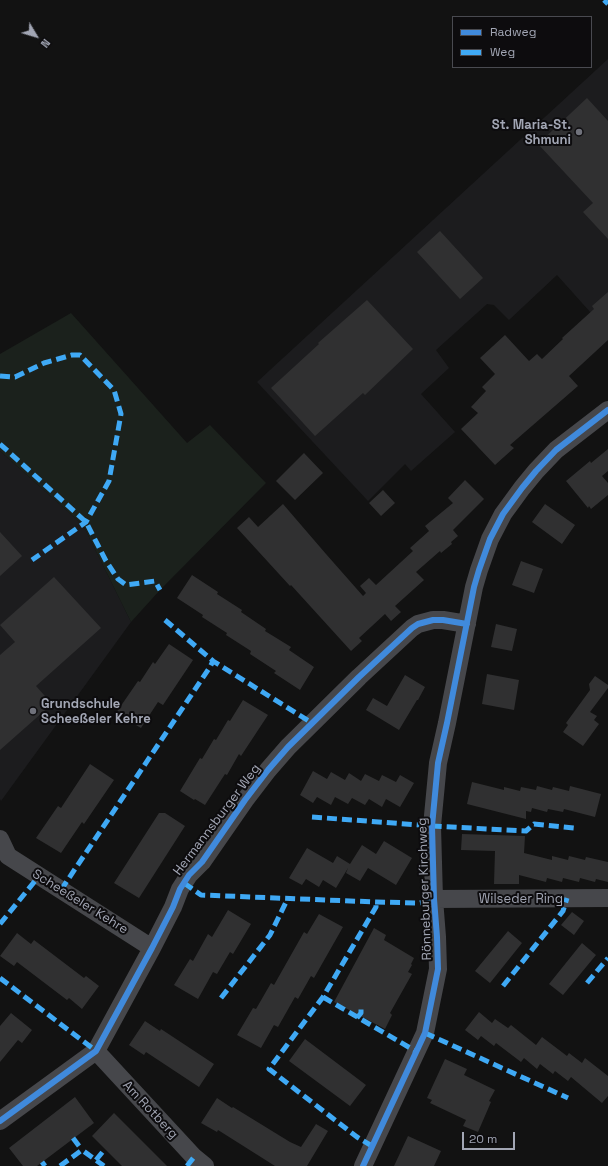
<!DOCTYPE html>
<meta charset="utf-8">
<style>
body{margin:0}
#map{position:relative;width:608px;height:1166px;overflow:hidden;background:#121212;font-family:"Space Grotesk",sans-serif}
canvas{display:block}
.legend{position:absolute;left:452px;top:16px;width:140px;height:52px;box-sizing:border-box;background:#0d0c0e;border:1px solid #494a50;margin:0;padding:5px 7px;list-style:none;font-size:12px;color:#a2a6b4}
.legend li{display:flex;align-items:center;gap:8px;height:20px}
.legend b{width:20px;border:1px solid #494a50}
.north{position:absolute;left:16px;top:16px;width:40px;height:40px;-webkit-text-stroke:3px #0d0c0e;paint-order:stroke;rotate:128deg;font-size:11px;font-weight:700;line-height:16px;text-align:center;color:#a2a6b4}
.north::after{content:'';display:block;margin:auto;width:14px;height:18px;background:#a2a6b4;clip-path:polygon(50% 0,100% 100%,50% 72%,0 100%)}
.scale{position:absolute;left:462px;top:1132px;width:53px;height:18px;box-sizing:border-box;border:2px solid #a2a6b4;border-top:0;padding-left:5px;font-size:12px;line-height:14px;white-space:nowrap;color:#a2a6b4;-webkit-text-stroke:3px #0d0c0e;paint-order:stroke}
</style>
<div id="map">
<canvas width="608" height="1166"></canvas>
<ul class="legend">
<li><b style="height:5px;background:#408adc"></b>Radweg</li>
<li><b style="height:5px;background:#3fa9f5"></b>Weg</li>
</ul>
<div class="north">N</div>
<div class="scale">20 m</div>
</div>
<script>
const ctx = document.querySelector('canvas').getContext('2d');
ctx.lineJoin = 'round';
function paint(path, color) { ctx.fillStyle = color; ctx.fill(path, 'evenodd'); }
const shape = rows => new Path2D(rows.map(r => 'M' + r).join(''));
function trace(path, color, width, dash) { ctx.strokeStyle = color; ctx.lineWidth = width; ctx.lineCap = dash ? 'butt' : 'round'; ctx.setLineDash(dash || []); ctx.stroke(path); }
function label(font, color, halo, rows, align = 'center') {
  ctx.font = font + ' "Space Grotesk",sans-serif'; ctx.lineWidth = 4; ctx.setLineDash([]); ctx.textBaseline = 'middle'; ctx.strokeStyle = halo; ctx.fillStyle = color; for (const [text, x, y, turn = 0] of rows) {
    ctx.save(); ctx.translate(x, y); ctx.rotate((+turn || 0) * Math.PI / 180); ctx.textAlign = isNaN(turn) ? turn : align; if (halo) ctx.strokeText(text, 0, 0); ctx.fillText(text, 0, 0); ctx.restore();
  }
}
paint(shape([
 [608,59,608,332,557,275,509,320,494,305,487,304,436,350,449,368,421,394,455,432,411,471,405,464,368,501,257,382],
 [0,451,83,525,131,622,1,801,0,799]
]), '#1c1c1e');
paint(shape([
 [71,313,187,443,210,425,266,483,160,590,131,622,83,525,0,451,0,354]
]), '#1b211c');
paint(shape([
 [587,98,608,121,608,239,583,212,593,203,538,144],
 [440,231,483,278,460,299,417,252],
 [608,292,608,340,569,376,578,386,510,445,514,448,495,465,461,429,478,413,471,407,486,391,482,387,495,374,480,358,505,335,529,361,537,354,542,359,563,339,562,338,594,309,592,306],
 [367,300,413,349,365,395,363,393,315,436,271,388,319,344,318,343],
 [608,449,608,471,602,476,608,483,608,495,591,509,589,506,588,508,566,481,590,461,591,463],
 [304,453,323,473,295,500,276,481],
 [465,480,484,499,453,530,458,536,451,542,452,544,441,553,440,551,416,572,424,580,395,606,401,612,391,621,385,614,359,638,362,641,351,651,291,585,290,586,237,528,249,517,258,527,283,504,326,554,363,596,366,593,360,586,369,578,376,585,413,551,410,548,429,531,425,526,453,503,448,498],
 [383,490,395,503,381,516,369,503],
 [545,504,575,525,562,544,532,522],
 [0,532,22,556,0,576],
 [521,561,543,569,534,593,512,585],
 [192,575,218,592,217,594,242,610,241,612,266,629,265,631,291,647,289,650,314,667,300,690,274,673,276,671,250,654,251,651,226,635,227,633,202,617,203,615,177,598],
 [54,577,101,628,36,686,52,704,0,750,0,655,15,642,0,625],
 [496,624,517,629,512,651,491,647],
 [169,644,193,660,163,705,158,702,141,728,116,713,138,681,140,682,153,662,155,664],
 [487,674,519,680,514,710,482,704],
 [405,675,425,687,418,700,417,700,399,730,366,710,373,698,387,706],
 [595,676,608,685,608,688,590,712,597,716,594,720,599,724,583,746,563,732,568,725,566,723,590,690,589,684],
 [243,700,268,715,241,756,239,754,227,775,225,774,205,805,195,799,194,800,180,791,200,758,202,759,214,739,216,740,228,720,230,721],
 [90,764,114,780,84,824,82,822,61,853,36,838,58,806,61,808],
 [313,771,327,779,331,772,345,780,349,773,361,781,365,774,379,781,382,775,396,782,400,775,414,783,400,807,386,799,382,807,369,799,365,805,352,798,348,804,335,797,331,805,317,797,313,803,300,795],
 [472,782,504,790,504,787,520,791,521,787,536,790,537,786,552,790,553,787,569,791,570,786,601,794,595,817,564,809,563,812,548,809,547,812,532,808,531,812,526,811,526,819,467,804],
 [159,813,165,813,185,826,139,898,114,883],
 [462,834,525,836,524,853,552,860,552,856,568,860,569,856,585,860,586,857,608,862,608,882,596,879,595,882,580,878,579,882,563,878,562,882,547,878,546,882,519,875,519,884,494,884,495,851,461,850],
 [384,841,412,858,396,885,368,868,360,881,346,873,348,868,336,888,323,880,319,887,306,879,302,885,289,878,307,848,333,863,337,856,350,864,362,845,376,854],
 [228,910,251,924,233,954,230,952,217,974,213,972,198,999,174,985,190,959,193,961,208,934,212,937],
 [572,912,584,921,574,935,561,925],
 [319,914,343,927,314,978,311,976,298,999,295,997,278,1027,274,1025,261,1048,237,1035,253,1008,256,1009,271,983,274,985,304,932,307,934],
 [374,928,386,935,384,940,414,958,411,964,412,965,408,972,412,974,390,1013,392,1015,385,1029,334,1002],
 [508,931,522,943,490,983,475,971],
 [17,933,31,944,34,940,84,978,86,976,99,986,82,1009,69,998,67,1000,17,962,14,966,0,956],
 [582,943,596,955,563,995,549,984],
 [479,1012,492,1023,495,1019,508,1028,511,1025,536,1045,542,1037,567,1056,569,1053,582,1063,585,1058,608,1076,608,1096,602,1103,571,1077,568,1081,555,1071,553,1074,540,1064,537,1069,524,1058,521,1062,496,1043,494,1046,481,1036,478,1040,465,1030],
 [11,1013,32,1030,22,1043,18,1040,0,1062,0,1026],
 [145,1021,160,1031,161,1029,214,1064,199,1087,146,1052,144,1055,129,1045],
 [305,1039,366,1085,350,1106,289,1061],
 [445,1059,467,1069,464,1075,495,1090,489,1101,491,1102,478,1132,463,1126,466,1120,430,1103,432,1100,427,1098],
 [75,1097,94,1123,37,1166,23,1166,9,1148],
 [217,1098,232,1108,233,1107,290,1142,301,1147,316,1124,328,1131,307,1166,275,1166,218,1130,217,1132,201,1123],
 [114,1113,167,1166,122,1166,92,1136],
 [408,1136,441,1151,434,1166,394,1166]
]), '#303031');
trace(shape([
 [0,839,8,856,152,948],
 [434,899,608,898],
 [96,1051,194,1157,205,1166],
 [0,1121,96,1051,152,948,173,907,180,889,189,875,202,862,245,800,268,770,288,747,359,677,412,628,418,624,433,620,443,620,467,624],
 [363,1166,425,1033,438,969,437,937,434,899,432,826,438,763,447,723,474,587,479,570,490,539,503,514,522,488,536,471,556,450,608,410]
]), '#46474b', 18);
trace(shape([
 [604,0,608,4],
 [0,376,15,377,44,363,72,355,80,355,114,390,121,414,109,481,86,522,32,560],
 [0,444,86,522,106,561,118,579,126,585,155,581,160,590],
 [165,620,213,661,312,723],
 [312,817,432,826,526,831,534,824,574,828],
 [184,883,201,895,376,902,420,903,434,899],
 [61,890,210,667,213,661],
 [0,924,39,876],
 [0,978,96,1051],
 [587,983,608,958],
 [503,986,563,911,567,898],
 [323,997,417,1052],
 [221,998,270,935,288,898],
 [357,1018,361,1013,361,1005],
 [425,1033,568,1098],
 [73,1138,82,1150],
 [372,1146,357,1137,269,1069,323,997,376,907,376,902],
 [96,1160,105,1149],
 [42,1162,45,1166],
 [60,1166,82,1150,104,1166],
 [187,1166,194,1157]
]), '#3fa9f5', 5, [10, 5]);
trace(shape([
 [0,1121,96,1051,152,948,173,907,180,889,189,875,202,862,245,800,268,770,288,747,359,677,412,628,418,624,433,620,443,620,467,624],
 [363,1166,425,1033,438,969,437,937,434,899,432,826,438,763,447,723,474,587,479,570,490,539,503,514,522,488,536,471,556,450,608,410]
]), '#408adc', 6);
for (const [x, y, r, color] of [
 [579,132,4,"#70727b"],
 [33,711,4,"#70727b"]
]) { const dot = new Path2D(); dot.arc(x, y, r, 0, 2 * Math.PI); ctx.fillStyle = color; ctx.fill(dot); trace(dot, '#0d0c0e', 1.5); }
label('bold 13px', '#a2a6b4', '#0d0c0e', [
 ["St. Maria-St.",571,125],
 ["Shmuni",571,140],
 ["Grundschule",41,704,"left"],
 ["Scheeßeler Kehre",41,719,"left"]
], 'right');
label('13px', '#a2a6b4', '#0d0c0e', [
 ["Hermannsburger Weg",217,820,-53],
 ["Rönneburger Kirchweg",425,889,-92],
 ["Wilseder Ring",521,899],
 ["Scheeßeler Kehre",80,902,32],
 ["Am Rotberg",150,1110,47]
]);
</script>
